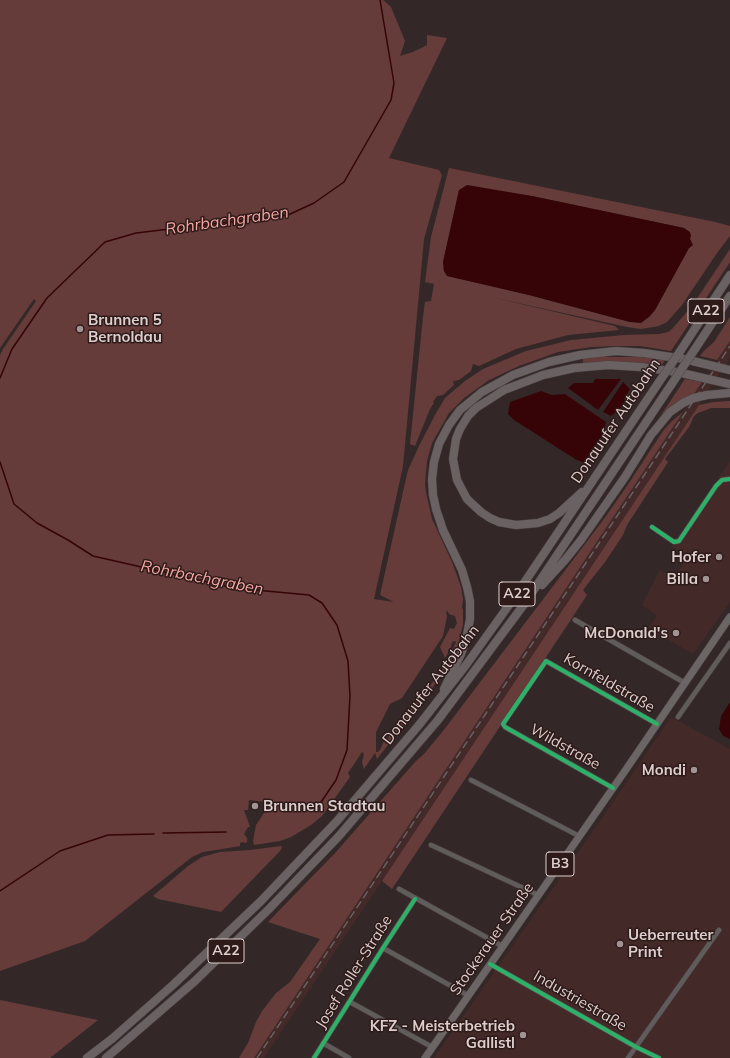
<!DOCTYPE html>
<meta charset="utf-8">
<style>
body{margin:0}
canvas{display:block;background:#332827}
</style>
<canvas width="730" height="1058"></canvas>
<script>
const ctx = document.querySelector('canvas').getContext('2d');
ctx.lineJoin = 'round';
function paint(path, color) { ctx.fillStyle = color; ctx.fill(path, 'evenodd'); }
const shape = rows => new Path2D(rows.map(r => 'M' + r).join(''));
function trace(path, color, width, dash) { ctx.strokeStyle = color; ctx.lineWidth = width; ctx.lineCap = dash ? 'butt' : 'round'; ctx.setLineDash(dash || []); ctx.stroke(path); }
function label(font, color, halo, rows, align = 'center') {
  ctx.font = font + ' Mulish,sans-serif'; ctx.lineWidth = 3; ctx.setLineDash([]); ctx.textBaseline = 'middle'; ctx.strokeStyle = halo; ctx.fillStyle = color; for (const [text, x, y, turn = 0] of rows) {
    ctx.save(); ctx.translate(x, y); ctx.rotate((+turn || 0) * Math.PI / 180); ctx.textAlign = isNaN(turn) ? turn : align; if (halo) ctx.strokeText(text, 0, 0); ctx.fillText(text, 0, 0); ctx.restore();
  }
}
paint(shape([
 [730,341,730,358,264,1058,254,1058],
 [730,461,730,602,693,654,649,629,657,615,642,605,660,570,675,578,688,555,672,547],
 [671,717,730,749,730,1058,434,1058,609,808]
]), '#432928');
paint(shape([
 [0,0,383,0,391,7,405,41,400,56,413,52,427,45,427,35,447,38,389,158,439,170,442,175,424,239,403,466,374,599,394,602,380,595,405,483,408,470,419,446,435,415,445,398,465,381,483,369,526,351,571,340,624,335,659,334,668,332,672,329,692,306,730,249,730,262,671,351,640,346,617,346,591,347,558,352,519,366,489,380,464,398,449,413,432,443,427,461,425,484,426,492,432,519,452,562,461,587,463,599,462,608,463,609,463,625,457,648,448,666,430,691,377,759,375,753,364,769,362,762,364,754,362,752,348,773,350,777,322,816,311,825,291,837,280,841,254,845,253,841,256,825,264,813,265,802,249,800,248,810,244,810,250,827,248,827,244,834,247,838,247,842,245,843,243,842,240,843,240,846,241,846,203,852,192,857,85,941,0,971,0,355,3,349,36,301,34,299,0,348],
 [447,610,449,614,455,616,457,623,454,629,450,628,440,647,445,658,448,653,448,650,451,647,452,642,455,641,456,642,450,656,441,672,389,736,386,744,384,741,380,750,378,752,376,752,376,732,390,704,402,698,443,636,447,616,446,613],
 [449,168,715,222,730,226,730,236,717,253,682,305,667,322,659,326,641,329,627,327,491,297,615,326,619,330,568,335,516,349,479,366,473,364,471,371,459,380,453,381,454,385,443,395,437,396,433,402,434,403,430,409,415,446,410,444,423,317,425,302,431,301,434,284,425,282,431,237],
 [459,190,532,196,684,228,691,241,691,247,689,248,655,310,649,317,630,322,529,295,448,276,444,271,443,262],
 [730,317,730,341,717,360,700,356,704,351,714,342],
 [605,355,606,357,643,357,665,360,661,366,615,362,583,364,583,358],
 [685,379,702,382,694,394,665,412,659,418],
 [730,401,730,408,711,408,698,413,694,416,689,427,665,459,668,462,627,525,623,535,605,562,583,590,587,595,570,621,392,889,382,881,699,405,714,402],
 [683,412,254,1058,239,1058,248,1043,256,1022,262,1011,276,993,290,982,320,939,268,922,336,852,415,762,424,754,443,731,601,523,625,489,663,431,671,422],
 [281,846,282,848,280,851,221,912,158,899,153,896,188,866,202,857,220,852,250,850],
 [0,1000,98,1020,50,1058,0,1058]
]), '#653c3a');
paint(shape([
 [467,185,532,196,684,228,690,232,691,236,690,239,693,245,689,248,655,310,649,317,641,323,630,322,529,295,447,276,444,271,443,262,459,190],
 [595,379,621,379,598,410,568,388,574,383,593,383],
 [623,382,630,389,624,399,625,400,621,408,611,416,603,412],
 [541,391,552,395,565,394,606,422,604,433,584,463,575,459,514,420,508,414,510,402],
 [730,702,730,739,723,736,719,729,721,716]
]), '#360407');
trace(shape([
 [0,378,12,349,47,298,105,242,136,233,288,215,314,203,344,182,391,100,394,83,380,0],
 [0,462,14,504,37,523,68,540,93,556,234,588,309,595,322,603,337,625,348,661,350,696,347,750,336,780,315,811],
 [163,833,226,832],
 [0,891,60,851,108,835,154,834]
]), '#360407', 1.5);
const minor = shape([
 [652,527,674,542,679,541,716,486,722,480,730,479],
 [575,620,685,683],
 [678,717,730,643],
 [471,780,579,836],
 [613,788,505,727,503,724,546,661,657,724],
 [431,845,538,895],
 [399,889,502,946],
 [383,948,469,996],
 [490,964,636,1047,659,1058],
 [350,1002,432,1047],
 [323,1043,349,1058],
 [314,1058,383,948,415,899],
 [628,1058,719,930]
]);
const primary = shape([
 [425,1058,627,768,730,617]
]);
const motorway = shape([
 [695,349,730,296],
 [677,356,730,275],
 [582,492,559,513,550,519,538,523,516,525,499,522,490,518,481,512,467,499,457,480,453,459,456,439,460,429,468,416,476,408,504,390,543,375,574,368,608,365,640,367,677,372,730,384],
 [542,585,565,560,581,540,625,477,651,435,670,412,683,403,694,398,707,395,730,393],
 [444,689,461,654,466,640,470,619,470,601,467,587,462,570,443,530,436,509,433,495,432,479,434,462,439,444,449,425,460,410,482,392,513,375,549,362,580,355,616,351,644,353,684,359,730,370],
 [87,1058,113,1038,174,984,261,901,337,821,419,725,466,665,514,598,659,382],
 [106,1058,195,981,269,909,339,836,438,720,525,603,671,385]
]);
trace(minor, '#4d4342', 5.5);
trace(primary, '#4d4342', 8);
trace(motorway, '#4d4342', 9);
trace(minor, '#615c5c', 4.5);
trace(primary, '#6c6565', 7);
trace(motorway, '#6a6262', 8);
trace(shape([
 [257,1058,730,346]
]), '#686262', 1.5, [8, 4]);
const motorwayBridge = shape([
 [659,382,677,356],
 [671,385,695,349]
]);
trace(motorwayBridge, '#4d4342', 9, []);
trace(motorwayBridge, '#6a6262', 8);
trace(shape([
 [652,527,674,542,679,541,716,486,722,480,730,479],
 [613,788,505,727,503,724,546,661,657,724],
 [490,964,636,1047,659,1058],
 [314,1058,383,948,415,899]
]), '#2db169', 4);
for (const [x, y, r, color] of [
 [80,329,4,"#a19493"],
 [719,557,4,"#a19493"],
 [706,579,4,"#a19493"],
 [676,633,4,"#a19493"],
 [694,770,4,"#a19493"],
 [255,806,4,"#a19493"],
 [620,944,4,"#a19493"],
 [523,1035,4,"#a19493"]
]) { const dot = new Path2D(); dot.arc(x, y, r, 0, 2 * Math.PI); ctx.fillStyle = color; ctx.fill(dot); trace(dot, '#2d1a19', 1.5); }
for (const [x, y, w] of [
 [706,311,36],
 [517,594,36],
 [560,864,28],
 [226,951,36]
]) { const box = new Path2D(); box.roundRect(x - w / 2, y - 12, w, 24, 3); ctx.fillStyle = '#2d1a19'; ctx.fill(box); trace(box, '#dccecd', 1); }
label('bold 14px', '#dccecd', null, [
 ["A22",706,311],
 ["A22",517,594],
 ["B3",560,864],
 ["A22",226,951]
]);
label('bold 15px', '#dccecd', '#2d1a19', [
 ["Brunnen 5",88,320,"left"],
 ["Bernoldau",88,337,"left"],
 ["Hofer",711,557],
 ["Billa",698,579],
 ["McDonald's",668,633],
 ["Mondi",686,770],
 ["Brunnen Stadtau",263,806,"left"],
 ["Ueberreuter",628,935,"left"],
 ["Print",628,952,"left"],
 ["KFZ - Meisterbetrieb",515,1026],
 ["Gallistl",515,1043]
], 'right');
label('15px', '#dccecd', '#2d1a19', [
 ["Donauufer Autobahn",616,421,-56],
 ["Kornfeldstraße",609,683,30],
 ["Donauufer Autobahn",431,685,-52],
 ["Wildstraße",565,747,29],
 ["Stockerauer Straße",492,939,-55],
 ["Josef Roller-Straße",354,972,-58],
 ["Industriestraße",580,1001,30]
]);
label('italic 16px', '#f4a7a2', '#2d1a19', [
 ["Rohrbachgraben",227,221,-8],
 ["Rohrbachgraben",202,578,11]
]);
</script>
